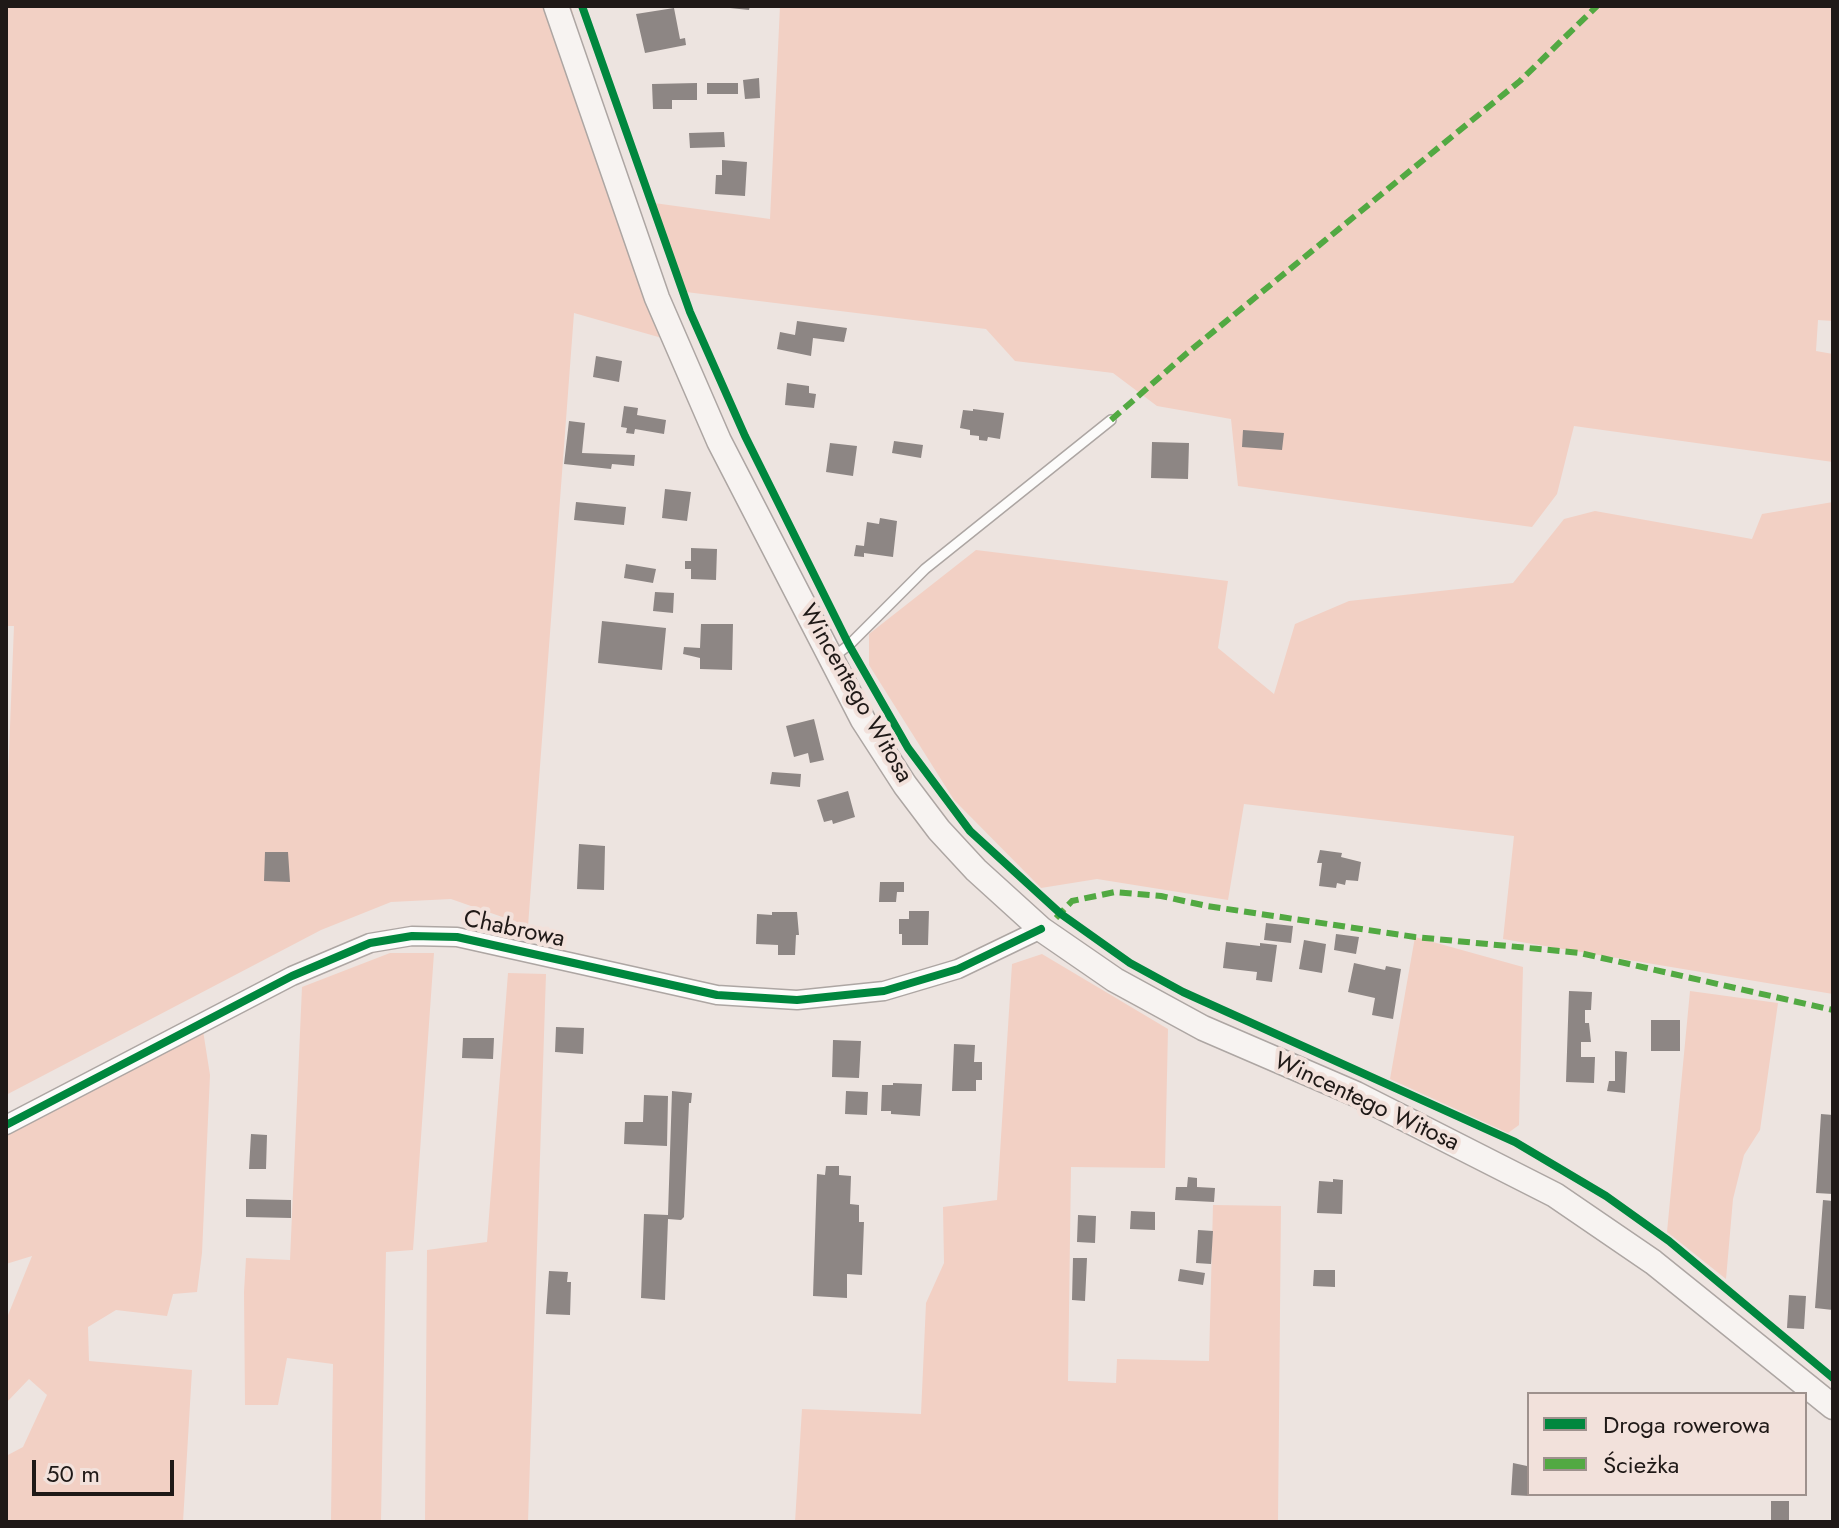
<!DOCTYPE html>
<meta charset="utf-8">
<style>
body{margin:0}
#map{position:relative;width:1839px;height:1528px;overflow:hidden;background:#ede4e0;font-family:Jost,sans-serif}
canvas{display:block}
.frame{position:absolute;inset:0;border:8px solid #1f1917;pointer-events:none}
.legend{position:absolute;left:1527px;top:1392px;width:280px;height:104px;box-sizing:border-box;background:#f2e1db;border:2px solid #9e918d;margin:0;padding:10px 14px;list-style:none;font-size:24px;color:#1f1917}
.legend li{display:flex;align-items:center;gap:16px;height:40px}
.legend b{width:40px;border:2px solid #9e918d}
.scale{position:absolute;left:32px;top:1460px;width:142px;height:36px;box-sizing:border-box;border:4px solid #1f1917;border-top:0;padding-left:10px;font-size:24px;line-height:28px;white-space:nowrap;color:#1f1917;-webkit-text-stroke:6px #f2e1db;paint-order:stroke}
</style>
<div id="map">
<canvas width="1839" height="1528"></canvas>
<div class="frame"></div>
<ul class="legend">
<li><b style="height:10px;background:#00873e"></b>Droga rowerowa</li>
<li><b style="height:10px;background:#52a942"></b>Ścieżka</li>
</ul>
<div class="scale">50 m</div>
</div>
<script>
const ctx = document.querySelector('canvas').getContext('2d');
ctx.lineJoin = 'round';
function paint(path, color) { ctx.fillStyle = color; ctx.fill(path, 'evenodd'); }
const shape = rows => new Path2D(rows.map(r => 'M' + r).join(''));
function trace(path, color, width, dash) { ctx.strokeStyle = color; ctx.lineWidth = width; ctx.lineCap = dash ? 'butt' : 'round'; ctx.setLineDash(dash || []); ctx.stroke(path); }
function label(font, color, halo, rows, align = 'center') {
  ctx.font = font + ' Jost,sans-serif'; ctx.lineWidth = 8; ctx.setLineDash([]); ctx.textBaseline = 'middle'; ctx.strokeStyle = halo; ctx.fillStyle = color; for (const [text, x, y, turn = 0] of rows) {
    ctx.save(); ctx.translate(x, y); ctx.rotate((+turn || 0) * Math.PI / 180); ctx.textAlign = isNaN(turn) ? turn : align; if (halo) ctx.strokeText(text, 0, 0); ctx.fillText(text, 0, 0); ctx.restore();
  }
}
paint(shape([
 [6,6,571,6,662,338,574,313,528,926,451,899,391,902,321,930,6,1095,6,828,14,626,6,626],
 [780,6,1833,6,1833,321,1818,320,1816,351,1833,354,1833,462,1574,426,1557,494,1532,527,1238,486,1231,419,1157,406,1113,373,1015,361,986,329,686,292,654,203,770,219],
 [1833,502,1833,994,1503,939,1514,836,1244,804,1228,900,1097,879,1041,888,954,800,869,665,869,634,976,550,1228,581,1218,648,1274,694,1295,624,1349,601,1513,583,1564,519,1595,511,1752,539,1762,514],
 [1415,937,1523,967,1519,1125,1508,1133,1390,1079],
 [390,953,434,953,413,1250,386,1252,381,1520,331,1520,333,1364,287,1358,278,1405,245,1405,244,1292,246,1258,290,1260,302,987],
 [1042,954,1168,1029,1165,1168,1071,1167,1068,1381,1116,1383,1117,1359,1209,1361,1213,1205,1281,1206,1278,1522,795,1522,802,1409,921,1414,926,1303,944,1263,943,1207,997,1200,1012,964],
 [508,973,546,974,528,1522,425,1522,427,1250,487,1242],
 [1690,991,1778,1003,1760,1130,1744,1155,1733,1199,1726,1279,1667,1232],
 [202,1024,210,1075,202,1253,197,1292,173,1294,167,1316,116,1310,88,1327,89,1361,192,1370,183,1522,6,1522,6,1456,23,1447,47,1395,29,1379,6,1403,6,1320,32,1256,6,1264,6,1125]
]), '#f2d0c4');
paint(shape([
 [730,6,750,6,749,10,730,8],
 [674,8,680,39,685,38,686,45,645,53,636,14],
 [759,78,760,98,745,99,743,80],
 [697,83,697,100,672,100,672,109,653,109,652,84],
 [707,83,738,83,738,94,707,94],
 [724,132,725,147,690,148,689,133],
 [722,160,747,162,745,196,715,194,716,175,722,175],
 [797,321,847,328,844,342,813,338,811,356,777,349,780,332,795,335],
 [596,356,622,361,619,382,593,377],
 [787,383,809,386,809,393,816,394,814,408,785,405],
 [624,406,638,408,637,415,666,420,664,434,635,429,634,434,626,433,627,428,621,427],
 [973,409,1004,413,1000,439,988,437,987,441,979,440,979,436,970,435,970,430,960,428,963,410,973,411],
 [569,421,585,423,582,453,635,455,634,466,612,464,611,469,564,464],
 [1243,430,1284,433,1282,450,1242,447],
 [894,441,923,445,921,458,892,453],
 [1152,442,1189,443,1188,479,1151,478],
 [830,443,857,446,853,476,826,472],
 [665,489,691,492,687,521,662,518],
 [576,502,626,507,624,525,574,520],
 [880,518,897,521,893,557,864,553,864,557,854,556,856,545,864,546,867,522,879,524],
 [691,548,717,549,716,580,691,579,691,569,685,569,685,561,691,561],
 [626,564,656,569,653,583,624,578],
 [655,592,674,593,673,613,653,611],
 [602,621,666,628,662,670,598,663],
 [701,624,733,624,732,670,700,669,700,658,683,654,684,647,700,648],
 [814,719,824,760,810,763,808,753,794,757,786,726],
 [772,772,801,774,800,787,770,784],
 [848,791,855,817,833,824,832,820,824,822,817,800],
 [579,844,605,846,604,890,577,889],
 [1320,850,1342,853,1341,857,1361,862,1358,881,1346,880,1345,885,1337,883,1336,888,1319,886,1322,863,1317,863],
 [265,852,288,852,290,882,264,881],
 [880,882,904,882,904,892,897,892,896,902,879,902],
 [909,911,929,911,928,945,902,945,902,934,899,934,899,919,909,919],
 [772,912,797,912,799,935,796,935,795,955,778,955,778,945,756,944,757,914,772,915],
 [1266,923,1293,926,1291,943,1264,940],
 [1336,934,1359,937,1356,954,1334,950],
 [1304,940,1326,944,1322,973,1299,969],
 [1226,942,1260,946,1260,943,1277,945,1272,982,1256,980,1257,972,1223,968],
 [1354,963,1385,970,1386,966,1401,969,1393,1019,1372,1015,1375,998,1348,992],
 [1569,991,1592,992,1591,1010,1585,1010,1585,1023,1589,1023,1591,1042,1581,1042,1581,1057,1595,1057,1594,1083,1566,1082],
 [1651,1020,1680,1020,1680,1051,1651,1051],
 [556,1027,584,1028,583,1054,555,1052],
 [463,1038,494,1038,493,1059,462,1058],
 [833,1040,861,1041,859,1078,832,1077],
 [954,1044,975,1045,974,1062,982,1062,982,1080,976,1080,976,1091,952,1091],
 [1615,1051,1627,1052,1625,1093,1607,1091,1609,1081,1615,1081],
 [893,1083,922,1084,920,1116,891,1114,891,1111,881,1111,882,1085,893,1085],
 [672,1091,692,1093,691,1103,689,1103,684,1217,681,1220,668,1219,665,1300,641,1298,644,1214,668,1215],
 [846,1091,868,1092,867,1115,845,1114],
 [644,1095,668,1096,667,1146,624,1144,625,1122,643,1122],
 [1821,1114,1833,1115,1833,1194,1816,1193],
 [251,1134,267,1135,266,1169,249,1169],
 [826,1166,839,1166,839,1175,851,1176,850,1204,859,1205,859,1222,864,1222,862,1275,847,1274,847,1298,813,1296,817,1174,825,1175],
 [1188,1177,1197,1178,1197,1187,1215,1188,1214,1202,1175,1200,1176,1187,1187,1187],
 [1333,1179,1343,1180,1342,1214,1317,1213,1319,1181,1333,1182],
 [246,1199,291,1200,291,1218,246,1217],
 [1823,1200,1833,1201,1833,1310,1815,1308],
 [1131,1211,1155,1212,1155,1230,1130,1229],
 [1078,1215,1096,1216,1095,1243,1077,1242],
 [1198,1230,1213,1231,1211,1264,1196,1263],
 [1073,1258,1087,1258,1085,1301,1072,1300],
 [1180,1269,1205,1273,1203,1285,1178,1281],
 [1314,1270,1335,1270,1335,1287,1313,1286],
 [549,1271,568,1272,567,1282,571,1282,570,1315,546,1314],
 [1789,1295,1806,1296,1804,1329,1787,1328],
 [1513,1463,1527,1466,1529,1464,1529,1496,1511,1495],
 [1771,1501,1789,1501,1789,1522,1771,1522]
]), '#8d8684');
const lane = shape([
 [833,657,849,645,925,569,1111,420]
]);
const street = shape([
 [6,1125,292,976,370,943,412,936,457,937,717,995,797,1000,884,991,958,969,1041,929]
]);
const secondary = shape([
 [556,6,657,298,719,441,863,720,905,785,939,830,976,870,1041,929,1115,980,1203,1028,1356,1094,1555,1195,1653,1262,1833,1407]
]);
trace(lane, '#ada6a3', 12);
trace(street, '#ada6a3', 21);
trace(secondary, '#ada6a3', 27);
trace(lane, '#fcfbfa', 9);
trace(street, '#fcfbfa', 18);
trace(secondary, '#f7f3f1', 24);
trace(shape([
 [1111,420,1186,354,1520,81,1597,6],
 [1056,918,1072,901,1115,892,1161,896,1207,906,1415,937,1580,953,1833,1010]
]), '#52a942', 6, [12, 6]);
trace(shape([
 [582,6,690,312,745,436,849,645,908,748,970,831,1061,914,1130,963,1183,992,1515,1142,1606,1196,1669,1241,1833,1378],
 [6,1125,292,976,370,943,412,936,457,937,717,995,797,1000,884,991,958,969,1041,929]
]), '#00873e', 8);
label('24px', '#1f1917', '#f2e1db', [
 ["Wincentego Witosa",855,694,60],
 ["Chabrowa",514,930,12],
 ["Wincentego Witosa",1366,1103,25]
]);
</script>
